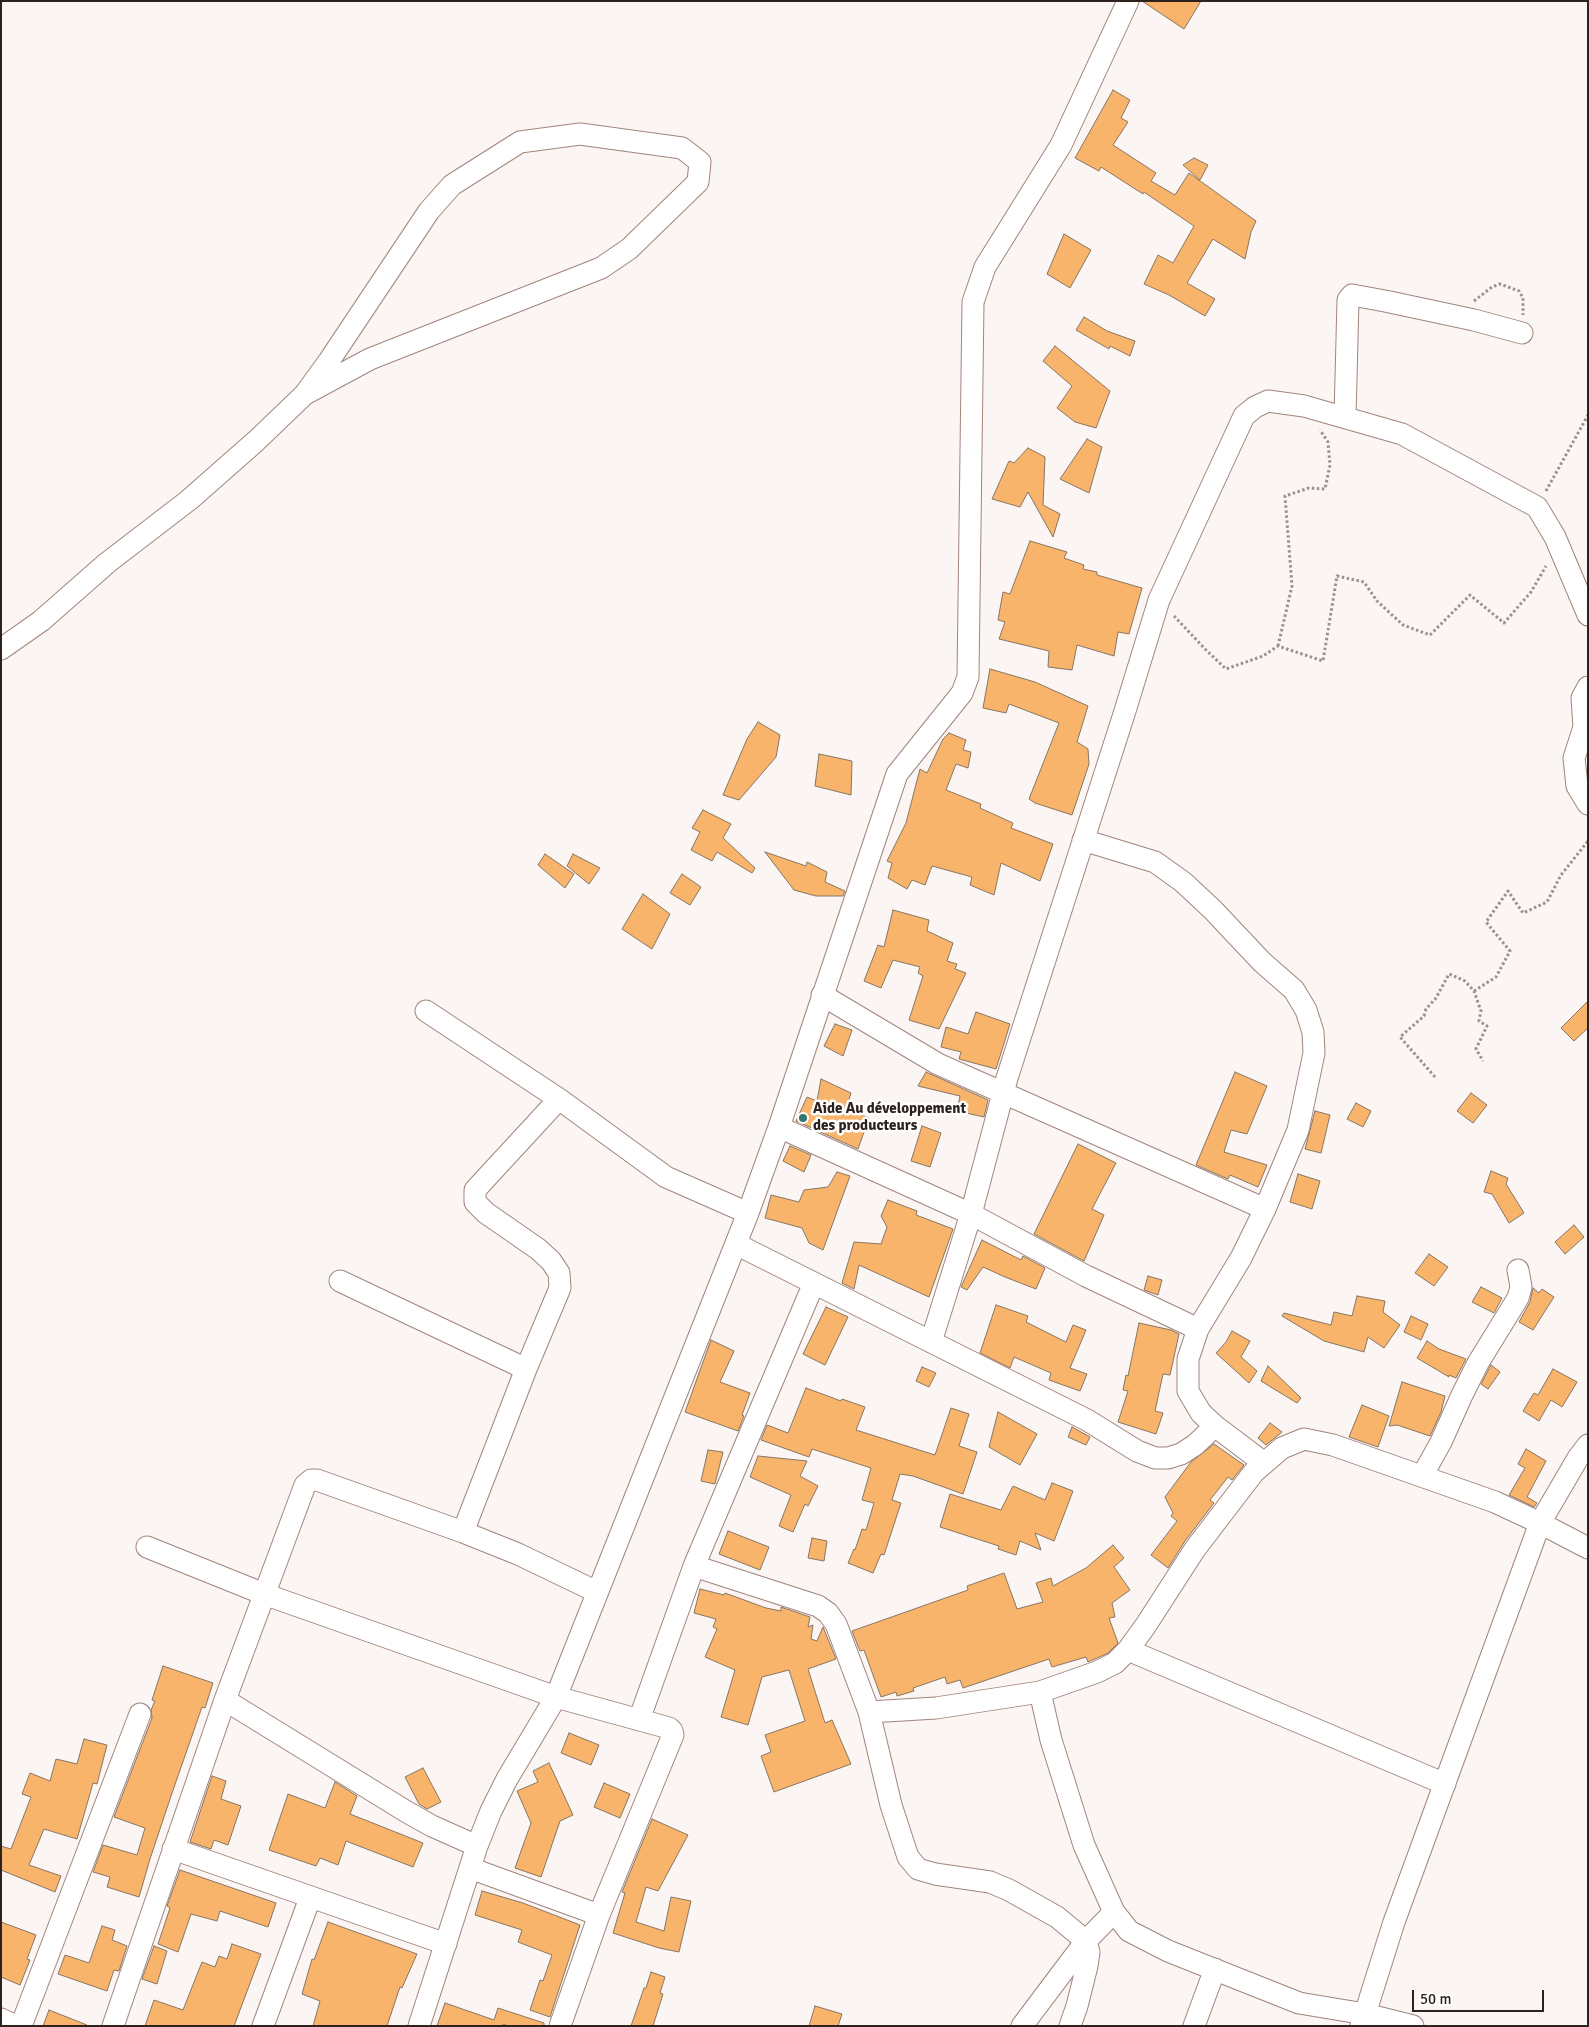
<!DOCTYPE html>
<meta charset="utf-8">
<style>
body{margin:0}
#map{position:relative;width:1589px;height:2027px;overflow:hidden;background:#fbf5f3;font-family:Signika,sans-serif}
canvas{display:block}
.frame{position:absolute;inset:0;border:2px solid #2e221f;pointer-events:none}
.scale{position:absolute;left:1412px;top:1990px;width:132px;height:22px;box-sizing:border-box;border:2px solid #2e221f;border-top:0;padding-left:6px;font-size:15px;line-height:18px;white-space:nowrap;color:#2e221f;-webkit-text-stroke:4px #fff;paint-order:stroke}
</style>
<div id="map">
<canvas width="1589" height="2027"></canvas>
<div class="frame"></div>
<div class="scale">50 m</div>
</div>
<script>
const ctx = document.querySelector('canvas').getContext('2d');
ctx.lineJoin = 'round';
function paint(path, color) { ctx.fillStyle = color; ctx.fill(path, 'evenodd'); }
const shape = rows => new Path2D(rows.map(r => 'M' + r).join(''));
function trace(path, color, width, dash) { ctx.strokeStyle = color; ctx.lineWidth = width; ctx.lineCap = dash ? 'butt' : 'round'; ctx.setLineDash(dash || []); ctx.stroke(path); }
function label(font, color, halo, rows, align = 'center') {
  ctx.font = font + ' Signika,sans-serif'; ctx.lineWidth = 5; ctx.setLineDash([]); ctx.textBaseline = 'middle'; ctx.strokeStyle = halo; ctx.fillStyle = color; for (const [text, x, y, turn = 0] of rows) {
    ctx.save(); ctx.translate(x, y); ctx.rotate((+turn || 0) * Math.PI / 180); ctx.textAlign = isNaN(turn) ? turn : align; if (halo) ctx.strokeText(text, 0, 0); ctx.fillText(text, 0, 0); ctx.restore();
  }
}
const building = shape([
 [1142,1,1201,1,1184,29,1142,1],
 [1113,90,1130,100,1121,118,1128,122,1113,145,1156,173,1151,181,1175,195,1189,173,1256,221,1251,232,1245,259,1213,239,1187,283,1215,299,1205,316,1169,295,1144,284,1158,255,1173,263,1194,226,1144,192,1143,194,1101,167,1099,171,1075,158,1113,90],
 [1194,158,1208,165,1200,180,1183,165,1194,158],
 [1064,234,1091,250,1070,288,1047,274,1064,234],
 [1084,317,1107,331,1135,341,1130,356,1110,346,1109,349,1076,330,1084,317],
 [1055,346,1110,391,1096,428,1075,422,1057,408,1072,386,1043,361,1055,346],
 [1087,439,1102,447,1089,493,1060,479,1087,439],
 [1028,448,1045,457,1043,505,1060,514,1053,537,1028,492,1020,507,992,499,1009,461,1014,463,1028,448],
 [1030,541,1067,552,1064,558,1084,565,1083,569,1097,572,1097,575,1142,588,1129,634,1118,632,1114,656,1077,645,1072,670,1048,667,1049,651,999,639,1005,622,998,620,1003,592,1010,594,1030,541],
 [990,669,1035,682,1088,706,1077,742,1088,749,1089,764,1072,815,1035,803,1029,799,1059,723,1009,704,1006,713,983,708,990,669],
 [758,722,780,735,776,757,739,800,723,795,747,739,758,722],
 [949,733,966,740,963,750,971,752,968,768,956,764,946,790,981,804,980,808,1013,823,1011,828,1053,844,1040,881,1001,863,994,895,970,885,972,877,932,866,925,885,912,880,907,889,888,878,892,863,887,861,906,823,920,769,927,773,943,739,949,733],
 [819,754,852,761,851,795,815,786,819,754],
 [703,810,731,824,723,838,755,868,752,873,717,852,712,861,691,850,700,832,692,828,703,810],
 [765,852,806,866,807,862,827,872,825,882,845,891,843,896,816,896,794,890,765,852],
 [545,854,574,874,565,888,538,865,545,854],
 [573,854,600,868,589,884,567,866,573,854],
 [682,874,701,887,690,905,670,893,682,874],
 [643,894,670,914,652,949,622,929,643,894],
 [893,910,929,920,927,931,953,943,947,961,957,964,955,969,966,973,939,1029,909,1020,923,976,918,973,920,967,893,960,881,988,864,981,878,945,884,947,893,910],
 [1588,1001,1588,1028,1574,1041,1561,1028,1588,1001],
 [976,1012,1010,1024,996,1069,959,1059,961,1052,941,1047,946,1027,968,1034,976,1012],
 [835,1024,852,1030,843,1056,824,1046,835,1024],
 [926,1072,988,1100,984,1117,957,1111,960,1096,918,1086,926,1072],
 [1235,1072,1267,1086,1247,1134,1231,1130,1224,1152,1267,1165,1258,1187,1230,1175,1228,1179,1196,1165,1235,1072],
 [821,1079,851,1093,846,1109,869,1118,858,1149,796,1121,807,1097,817,1101,821,1079],
 [1471,1093,1487,1105,1473,1123,1457,1111,1471,1093],
 [1356,1103,1371,1111,1363,1127,1347,1119,1356,1103],
 [1315,1111,1330,1115,1321,1153,1305,1149,1315,1111],
 [922,1126,941,1133,930,1167,911,1161,922,1126],
 [1078,1144,1116,1163,1092,1209,1104,1215,1084,1261,1034,1234,1078,1144],
 [790,1146,811,1155,804,1172,783,1161,790,1146],
 [1491,1171,1508,1178,1506,1184,1524,1213,1509,1223,1492,1194,1484,1192,1491,1171],
 [837,1172,850,1176,823,1250,809,1243,802,1228,765,1218,771,1195,799,1202,804,1190,828,1187,837,1172],
 [1298,1174,1320,1181,1312,1209,1290,1202,1298,1174],
 [888,1200,917,1211,916,1215,953,1229,929,1297,859,1265,854,1289,842,1283,854,1242,881,1244,887,1227,881,1216,888,1200],
 [1574,1225,1584,1237,1565,1254,1555,1242,1574,1225],
 [982,1240,1021,1260,1023,1256,1045,1268,1036,1289,1005,1277,983,1267,967,1290,961,1287,982,1240],
 [1429,1254,1448,1267,1434,1286,1415,1273,1429,1254],
 [1148,1276,1162,1280,1158,1295,1144,1290,1148,1276],
 [1481,1287,1502,1298,1494,1313,1472,1302,1481,1287],
 [1533,1288,1539,1293,1542,1289,1554,1297,1533,1330,1519,1322,1530,1302,1533,1288],
 [1357,1296,1385,1301,1383,1312,1400,1325,1384,1348,1368,1337,1364,1352,1324,1341,1282,1316,1284,1313,1331,1325,1334,1312,1352,1316,1357,1296],
 [996,1305,1028,1316,1026,1322,1066,1342,1073,1325,1086,1330,1070,1368,1087,1374,1080,1391,1049,1380,1051,1373,1014,1357,1010,1368,980,1353,996,1305],
 [826,1307,848,1317,825,1365,803,1354,826,1307],
 [1411,1316,1428,1324,1421,1340,1404,1332,1411,1316],
 [1139,1323,1171,1330,1179,1334,1170,1375,1163,1374,1155,1411,1163,1413,1156,1434,1118,1422,1128,1391,1123,1390,1126,1375,1128,1376,1139,1323],
 [1232,1331,1250,1341,1241,1357,1257,1371,1249,1383,1216,1353,1226,1342,1232,1331],
 [711,1340,734,1351,720,1382,750,1393,742,1415,744,1416,738,1431,685,1412,711,1340],
 [1427,1341,1439,1349,1466,1359,1456,1378,1449,1375,1449,1377,1417,1358,1427,1341],
 [1491,1365,1500,1372,1488,1389,1481,1384,1491,1365],
 [1268,1366,1301,1398,1297,1403,1261,1381,1268,1366],
 [922,1367,936,1373,929,1387,916,1381,922,1367],
 [1553,1369,1577,1382,1562,1407,1551,1400,1539,1421,1523,1411,1534,1393,1538,1395,1553,1369],
 [1402,1382,1445,1396,1441,1412,1430,1436,1397,1425,1389,1426,1402,1382],
 [806,1388,841,1401,842,1399,865,1407,856,1430,935,1455,951,1408,969,1414,959,1446,977,1452,963,1494,913,1476,900,1474,892,1500,901,1503,884,1555,881,1554,873,1573,848,1563,854,1549,855,1550,862,1529,866,1530,874,1503,862,1500,871,1468,812,1449,809,1457,761,1440,767,1425,788,1433,806,1388],
 [1362,1405,1389,1416,1378,1447,1349,1437,1362,1405],
 [998,1412,1037,1434,1020,1465,989,1447,998,1412],
 [1270,1423,1282,1432,1266,1445,1258,1438,1270,1423],
 [1072,1427,1090,1437,1086,1445,1068,1437,1072,1427],
 [1214,1444,1244,1465,1232,1480,1228,1477,1210,1500,1214,1503,1185,1541,1168,1568,1151,1555,1177,1521,1171,1516,1173,1513,1165,1497,1191,1462,1214,1444],
 [1526,1449,1546,1461,1527,1497,1537,1503,1534,1507,1509,1495,1525,1468,1518,1464,1526,1449],
 [708,1450,723,1452,715,1484,701,1481,708,1450],
 [758,1456,807,1461,800,1476,818,1486,808,1506,805,1504,793,1532,779,1526,791,1495,750,1477,758,1456],
 [1052,1483,1073,1491,1054,1541,1035,1533,1041,1550,1020,1541,1016,1555,998,1549,999,1546,940,1527,950,1494,1001,1510,1013,1486,1045,1500,1052,1483],
 [728,1531,769,1547,760,1570,719,1554,728,1531],
 [812,1538,827,1541,824,1561,808,1558,812,1538],
 [1113,1545,1124,1558,1114,1567,1130,1590,1112,1603,1115,1617,1109,1618,1118,1643,1108,1653,1088,1662,1086,1657,1052,1667,1049,1659,963,1688,960,1680,947,1684,945,1677,913,1688,914,1691,897,1696,896,1692,881,1697,864,1650,860,1651,852,1631,968,1590,967,1586,1004,1573,1017,1609,1043,1602,1036,1583,1051,1578,1053,1586,1086,1568,1113,1545],
 [700,1589,724,1595,725,1593,766,1608,781,1611,781,1607,810,1617,808,1627,813,1625,811,1639,817,1641,823,1627,836,1659,808,1669,825,1723,832,1720,851,1764,774,1792,761,1756,771,1752,765,1735,805,1721,789,1670,762,1677,748,1725,721,1717,735,1670,705,1657,717,1629,713,1627,716,1619,694,1613,700,1589],
 [163,1666,213,1683,205,1708,202,1707,171,1796,150,1859,139,1897,107,1887,110,1877,93,1872,103,1845,137,1855,145,1828,114,1817,152,1718,151,1710,155,1701,152,1700,163,1666],
 [569,1733,599,1745,591,1765,561,1753,569,1733],
 [84,1739,107,1745,97,1784,93,1783,77,1839,44,1829,29,1865,61,1876,55,1892,1,1870,1,1846,11,1849,31,1797,22,1794,30,1773,50,1781,56,1759,77,1764,84,1739],
 [549,1763,573,1815,560,1821,541,1877,515,1868,531,1823,517,1791,538,1782,533,1771,549,1763],
 [423,1768,441,1802,427,1809,419,1804,405,1777,423,1768],
 [212,1776,226,1781,221,1799,241,1806,228,1845,214,1840,211,1849,190,1842,212,1776],
 [335,1782,357,1796,350,1814,423,1843,413,1867,346,1841,338,1865,320,1858,316,1866,269,1850,288,1794,325,1808,335,1782],
 [604,1783,630,1794,620,1818,594,1807,604,1783],
 [652,1819,688,1835,658,1891,646,1887,636,1922,664,1931,671,1897,691,1901,679,1952,659,1948,613,1933,625,1893,622,1892,652,1819],
 [180,1870,276,1903,268,1927,220,1911,217,1921,191,1914,178,1952,158,1944,170,1908,167,1906,180,1870],
 [482,1891,523,1903,580,1925,550,2017,530,2010,540,1980,543,1981,552,1955,518,1942,522,1930,475,1915,482,1891],
 [1,1922,36,1935,27,1959,30,1960,20,1985,1,1977,1,1922],
 [328,1922,417,1954,402,1988,400,1987,387,2026,313,2026,320,2001,302,1994,312,1959,314,1960,328,1922],
 [102,1926,115,1930,112,1940,127,1946,119,1971,114,1970,107,1991,58,1974,65,1955,89,1963,102,1926],
 [232,1944,261,1954,234,2026,145,2026,154,2000,183,2010,202,1962,215,1967,219,1956,227,1959,232,1944],
 [154,1946,167,1951,157,1984,142,1979,154,1946],
 [651,1972,665,1977,660,1993,663,1994,653,2026,631,2026,644,1988,646,1988,651,1972],
 [445,2003,494,2020,498,2008,544,2023,544,2026,508,2026,503,2024,503,2026,437,2026,445,2003],
 [815,2006,842,2014,838,2026,809,2026,815,2006],
 [49,2010,87,2025,86,2026,43,2026,49,2010]
]);
paint(building, '#f8b46a');
trace(building, '#887562', 1);
const minor = shape([
 [1345,417,1348,300,1352,295,1385,301,1474,320,1522,333],
 [1,649,41,621,107,563,189,500,256,441,305,394,329,361,429,211,452,185,520,142,580,134,682,148,700,162,698,182,629,249,601,268,370,359,305,394],
 [1588,687,1582,698,1584,727,1574,758,1577,786,1588,804],
 [1083,840,1155,862,1183,882,1213,910,1262,962,1294,990,1306,1010,1313,1032,1314,1053,1298,1130,1265,1209,1241,1258,1198,1329,1188,1359,1188,1391,1201,1413,1215,1426,1264,1463],
 [822,995,938,1064,1265,1209],
 [426,1011,559,1099,666,1177,748,1213],
 [779,1127,971,1214,1086,1276,1198,1329],
 [736,1244,1087,1420,1137,1451,1155,1458,1168,1458,1181,1454,1195,1445,1215,1426],
 [340,1281,526,1369],
 [931,1342,971,1214,1007,1078,1125,711,1159,600,1244,416,1255,407,1268,401,1304,406,1402,434,1537,507,1555,537,1588,615],
 [1422,1476,1441,1442,1462,1395,1478,1363,1518,1298,1521,1287,1518,1270],
 [463,1532,526,1369,560,1288,559,1273,551,1261,538,1249,486,1213,475,1202,475,1190,559,1099],
 [147,1547,264,1594,556,1697,669,1728,672,1731,673,1735,599,1915,560,2026],
 [694,1566,818,1606,828,1613,836,1624,869,1712,891,1805,908,1857,918,1869,935,1874,990,1882,1009,1890,1057,1917,1086,1941,1089,1952,1087,1966,1077,2006,1070,2026],
 [1128,1650,1445,1784],
 [1040,1692,1051,1740,1084,1845,1114,1912,1129,1931,1168,1951,1299,2003,1365,2014,1394,1922,1540,1523,1578,1458,1588,1445],
 [225,1700,407,1812,432,1826,477,1846],
 [869,1712,936,1708,1040,1692,1097,1672,1115,1663,1128,1650,1146,1625,1195,1549,1254,1472,1282,1448,1304,1439,1333,1445,1495,1502,1540,1523,1588,1548],
 [639,1720,694,1566,814,1283],
 [173,1849,446,1944],
 [470,1868,599,1915],
 [1,2019,15,2026],
 [21,2026,140,1714],
 [113,2026,225,1700,305,1485,311,1480,317,1480,463,1532,518,1554,597,1592],
 [263,2026,310,1898],
 [419,2026,477,1846,491,1811,507,1779,556,1697,748,1213,779,1127,897,774,962,693,968,677,973,302,985,267,1061,145,1128,1],
 [1022,2026,1086,1941,1114,1912],
 [1194,2026,1215,1969],
 [1361,2026,1365,2014,1413,2026]
]);
trace(minor, '#a1857c', 23);
trace(shape([
 [1474,301,1492,287,1500,284,1519,291,1523,298,1523,315],
 [1546,491,1588,415],
 [1174,616,1207,651,1226,669,1263,656,1278,646,1323,661,1337,576,1364,582,1377,601,1403,625,1430,635,1470,595,1504,623,1531,592,1546,566],
 [1278,646,1292,586,1285,496,1309,488,1325,489,1330,465,1328,442,1320,430],
 [1474,991,1496,977,1510,951,1486,922,1508,891,1523,913,1547,902,1561,875,1588,841],
 [1435,1077,1400,1037,1424,1016,1426,1009,1436,998,1449,974,1465,981,1474,991,1481,1011,1479,1021,1487,1026,1476,1049,1483,1061]
]), '#9a918f', 3, [2.5, 2.5]);
trace(minor, '#fff', 21);
for (const [x, y, r, color] of [
 [803,1118,5,"#307870"]
]) { const dot = new Path2D(); dot.arc(x, y, r, 0, 2 * Math.PI); ctx.fillStyle = color; ctx.fill(dot); trace(dot, '#fff', 2); }
label('bold 15px', '#2e221f', '#fff', [
 ["Aide Au développement",813,1109],
 ["des producteurs",813,1126]
], 'left');
</script>
